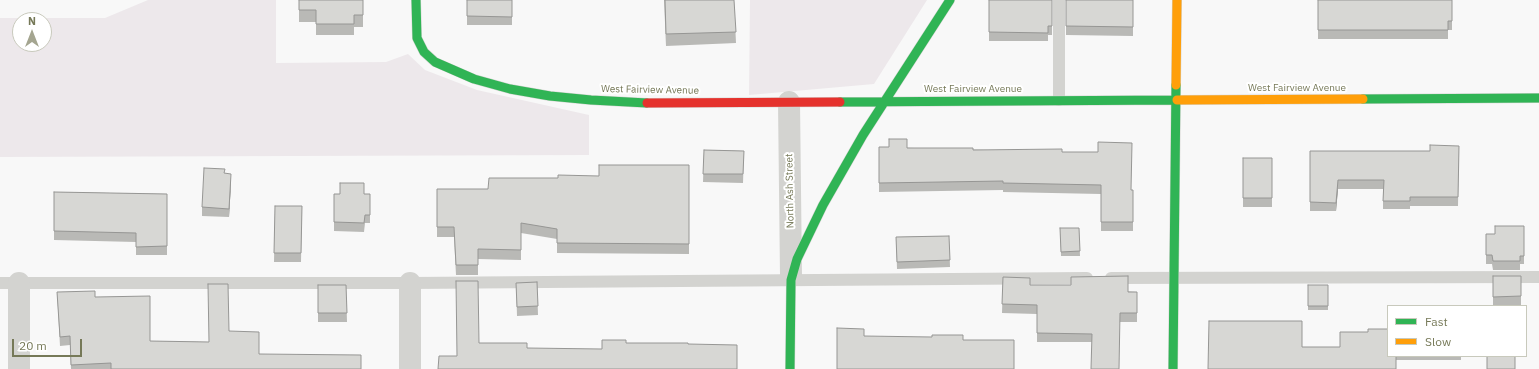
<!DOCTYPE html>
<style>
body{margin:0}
#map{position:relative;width:1539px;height:369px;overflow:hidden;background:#f8f8f8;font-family:"IBM Plex Sans",sans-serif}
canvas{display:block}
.legend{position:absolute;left:1387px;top:305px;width:140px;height:52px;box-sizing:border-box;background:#fff;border:1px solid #c8c9bc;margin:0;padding:5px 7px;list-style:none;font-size:12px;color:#767958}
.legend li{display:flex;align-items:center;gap:8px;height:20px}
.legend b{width:20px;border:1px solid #c8c9bc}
.north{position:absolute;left:12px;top:12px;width:40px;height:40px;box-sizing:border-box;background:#fff;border:1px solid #c8c9bc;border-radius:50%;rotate:0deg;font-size:11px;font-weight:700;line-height:16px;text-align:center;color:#767958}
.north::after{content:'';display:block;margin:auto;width:14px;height:18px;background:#a4a590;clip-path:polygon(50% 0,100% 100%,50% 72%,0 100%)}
.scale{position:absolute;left:12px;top:339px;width:70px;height:18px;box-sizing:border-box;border:2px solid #767958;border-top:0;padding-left:5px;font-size:12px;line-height:14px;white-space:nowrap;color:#767958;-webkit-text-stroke:3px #fff;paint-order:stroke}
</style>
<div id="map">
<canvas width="1539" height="369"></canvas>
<ul class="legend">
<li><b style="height:5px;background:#30b455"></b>Fast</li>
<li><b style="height:5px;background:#ff9f0a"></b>Slow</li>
</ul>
<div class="north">N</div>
<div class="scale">20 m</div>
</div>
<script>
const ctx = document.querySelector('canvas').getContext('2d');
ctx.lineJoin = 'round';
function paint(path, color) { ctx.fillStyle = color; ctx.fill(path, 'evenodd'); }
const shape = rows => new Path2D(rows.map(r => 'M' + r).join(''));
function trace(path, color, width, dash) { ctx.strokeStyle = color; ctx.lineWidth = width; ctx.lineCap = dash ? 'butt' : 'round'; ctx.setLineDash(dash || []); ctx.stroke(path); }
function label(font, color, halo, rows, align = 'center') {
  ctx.font = font + ' "IBM Plex Sans",sans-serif'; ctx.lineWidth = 4; ctx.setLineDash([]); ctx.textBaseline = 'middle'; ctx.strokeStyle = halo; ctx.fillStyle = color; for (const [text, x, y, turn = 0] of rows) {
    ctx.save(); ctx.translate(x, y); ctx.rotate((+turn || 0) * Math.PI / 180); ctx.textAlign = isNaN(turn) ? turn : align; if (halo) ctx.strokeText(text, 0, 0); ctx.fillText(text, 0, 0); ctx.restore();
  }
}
paint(shape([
 [148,0,276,0,276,63,386,62,408,54,425,70,477,90,589,115,589,155,0,157,0,18,105,18],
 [20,20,44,20,44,44,20,44],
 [750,0,927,0,874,84,749,95]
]), '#ede8eb');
const fast = shape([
 [416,0,417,38,424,52,435,62,474,79,510,89,550,96,591,100,647,103],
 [1363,99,1539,98],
 [840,102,1177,100],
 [790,369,791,280,797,259,823,205,863,135,950,0],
 [1173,369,1176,85]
]);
const slow = shape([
 [1176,85,1177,0],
 [1177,100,1363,99]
]);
const jam = shape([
 [647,103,840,102]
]);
trace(fast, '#d5d5d2', 10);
trace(slow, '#d5d5d2', 10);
trace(jam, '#d5d5d2', 10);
trace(shape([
 [1059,100,1059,0],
 [1111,278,1539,277],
 [0,283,410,283,1087,278]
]), '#d3d3d0', 12);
trace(shape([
 [789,102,791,276],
 [19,283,19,369],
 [410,283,410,369]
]), '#d3d3d0', 22);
trace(fast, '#30b455', 9);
trace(slow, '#ff9f0a', 9);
trace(jam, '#e5322d', 9);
paint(shape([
 [299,0,363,0,363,27,354,27,354,35,316,35,316,22,299,22],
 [467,0,512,0,512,25,467,25],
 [664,0,734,0,736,43,666,46],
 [989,0,1052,0,1052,35,1048,35,1048,41,989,41],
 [1066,0,1133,0,1133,36,1066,35],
 [1318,0,1452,0,1452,30,1448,30,1448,39,1318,39],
 [1459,146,1458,206,1410,206,1410,209,1383,209,1383,189,1338,189,1336,211,1310,211,1310,151,1430,151],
 [879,147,1062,152,1131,190,1133,190,1133,231,1101,231,1101,194,1003,192,1003,190,879,192],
 [704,150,744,151,743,183,703,182],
 [1243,158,1272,158,1272,207,1243,207],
 [689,165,689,254,557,253,557,239,521,233,521,260,478,259,478,275,456,275,454,237,437,237,437,189,488,189,558,178,599,176],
 [225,173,231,183,229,217,202,216,202,207],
 [54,192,167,194,167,255,136,255,136,242,54,240],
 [334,194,370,194,370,223,365,223,364,232,334,231],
 [275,206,302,206,301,262,274,262],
 [1524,226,1524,264,1520,264,1520,270,1493,270,1492,264,1486,264,1486,234,1495,234],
 [1060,228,1079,228,1080,256,1061,256],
 [949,236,950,267,897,269,896,237],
 [1493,276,1521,276,1521,305,1493,305],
 [1003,277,1030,285,1137,292,1137,322,1120,322,1092,342,1037,342,1037,314,1002,313],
 [537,282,538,315,517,316,516,283],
 [318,285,346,285,347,322,318,322],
 [1308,285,1328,285,1328,310,1308,310],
 [57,292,95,297,150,341,209,342,229,331,259,354,361,369,71,369,70,345,60,346],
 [1302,347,1388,356,1461,356,1461,360,1396,360]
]), '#b9b9b6');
paint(shape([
 [231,174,231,183,229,217,229,209],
 [1338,180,1338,189,1336,211,1336,203]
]), '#969694');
const building = shape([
 [299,0,363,0,363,15,354,15,354,24,316,24,316,10,299,10,299,0],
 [467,0,512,0,512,17,467,16,467,0],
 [665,0,734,0,736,32,666,34,665,0],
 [989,0,1052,0,1052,26,1048,26,1048,33,989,32,989,0],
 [1066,0,1133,0,1133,27,1066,26,1066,0],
 [1318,0,1452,0,1452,21,1448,21,1448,30,1318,30,1318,0],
 [889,139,907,139,907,148,973,148,973,150,1062,149,1062,152,1098,152,1098,142,1132,143,1131,190,1133,190,1133,222,1101,222,1101,185,1003,183,1003,181,879,183,879,147,889,147,889,139],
 [1430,145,1459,146,1458,197,1410,197,1410,201,1383,201,1384,180,1338,180,1336,203,1310,202,1310,151,1430,151,1430,145],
 [704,150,744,151,743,174,703,174,704,150],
 [1243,158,1272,158,1272,198,1243,198,1243,158],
 [599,165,689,165,689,244,557,243,557,229,521,223,521,250,478,249,478,265,456,265,454,227,437,227,437,189,488,189,489,178,558,178,558,175,599,176,599,165],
 [204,168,225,169,224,173,231,174,229,209,202,207,204,168],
 [340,183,364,183,364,194,370,194,370,215,365,215,364,223,334,222,334,194,340,194,340,183],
 [54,192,167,194,167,246,136,247,136,233,54,231,54,192],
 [275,206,302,206,301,253,274,253,275,206],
 [1495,226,1524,226,1524,256,1520,256,1520,261,1493,261,1492,255,1486,255,1486,234,1495,234,1495,226],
 [1060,228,1079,228,1080,251,1061,252,1060,228],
 [949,236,950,260,897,262,896,237,949,236],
 [1128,276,1128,292,1137,292,1137,313,1120,313,1119,369,1091,369,1092,334,1037,333,1037,305,1002,304,1003,277,1030,278,1030,285,1071,285,1071,277,1128,276],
 [1493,276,1521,276,1521,296,1493,297,1493,276],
 [456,281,478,281,479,343,527,343,527,348,602,349,602,340,626,340,626,343,688,343,688,344,737,345,737,369,438,369,439,356,457,356,456,281],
 [537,282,538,306,517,307,516,283,537,282],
 [208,284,228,284,229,331,259,332,259,354,361,355,361,369,111,369,111,363,71,365,70,336,60,337,57,292,95,291,95,297,150,296,150,341,209,342,208,284],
 [318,285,346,285,347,313,318,313,318,285],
 [1308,285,1328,285,1328,306,1308,306,1308,285],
 [1209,321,1302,321,1302,347,1340,347,1340,332,1368,332,1368,329,1388,329,1388,356,1396,356,1396,369,1208,369,1209,321],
 [837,328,864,329,864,336,932,337,932,335,963,335,963,340,1014,340,1014,369,837,369,837,328],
 [1487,356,1515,356,1515,369,1487,369,1487,356]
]);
paint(building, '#d7d7d4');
trace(building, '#969694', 1);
label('10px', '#767958', '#fff', [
 ["West Fairview Avenue",1297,88],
 ["West Fairview Avenue",973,89],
 ["West Fairview Avenue",650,90,1],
 ["North Ash Street",790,191,-91]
]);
</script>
